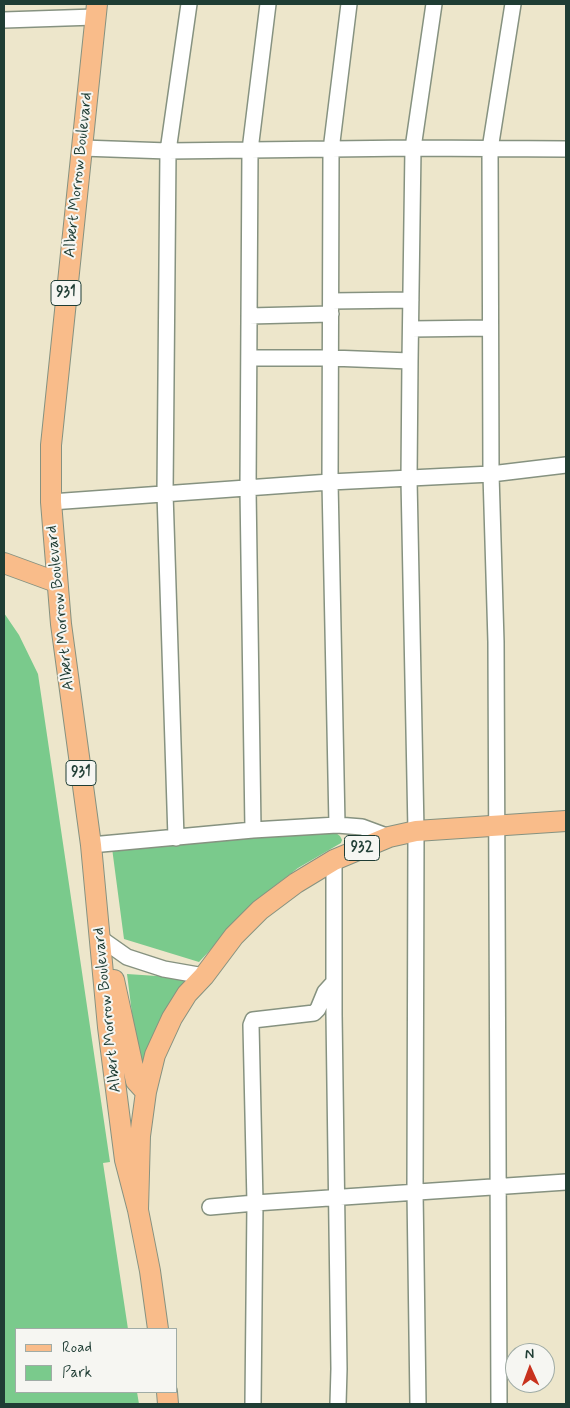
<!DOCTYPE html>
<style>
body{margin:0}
#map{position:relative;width:570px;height:1408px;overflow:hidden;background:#ede6cb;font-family:Mynerve,sans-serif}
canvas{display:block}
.frame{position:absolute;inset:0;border:5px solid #1f3d34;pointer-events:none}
.legend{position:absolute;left:15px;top:1328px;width:162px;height:65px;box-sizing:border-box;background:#f6f6f2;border:1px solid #a0aca6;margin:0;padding:6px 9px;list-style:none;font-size:15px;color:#1f3d34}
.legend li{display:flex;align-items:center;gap:10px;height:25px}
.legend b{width:25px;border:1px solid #a0aca6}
.north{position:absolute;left:505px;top:1343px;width:50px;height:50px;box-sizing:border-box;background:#f6f6f2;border:1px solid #a0aca6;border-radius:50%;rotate:358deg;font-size:14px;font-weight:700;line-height:20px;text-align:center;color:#1f3d34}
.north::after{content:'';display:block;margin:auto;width:18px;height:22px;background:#c8321e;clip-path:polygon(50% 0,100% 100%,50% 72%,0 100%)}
</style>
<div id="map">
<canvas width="570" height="1408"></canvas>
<div class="frame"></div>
<ul class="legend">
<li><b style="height:6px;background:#f9bc8a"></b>Road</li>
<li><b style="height:14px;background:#7aca8c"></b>Park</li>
</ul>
<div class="north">N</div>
</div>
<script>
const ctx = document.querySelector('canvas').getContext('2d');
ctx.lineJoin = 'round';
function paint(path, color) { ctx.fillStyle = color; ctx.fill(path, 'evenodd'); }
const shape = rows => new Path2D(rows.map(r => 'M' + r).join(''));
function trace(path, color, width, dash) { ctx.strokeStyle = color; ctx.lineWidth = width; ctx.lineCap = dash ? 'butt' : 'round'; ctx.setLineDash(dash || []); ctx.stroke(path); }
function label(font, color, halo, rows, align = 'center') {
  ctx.font = font + ' Mynerve,sans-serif'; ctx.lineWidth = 4; ctx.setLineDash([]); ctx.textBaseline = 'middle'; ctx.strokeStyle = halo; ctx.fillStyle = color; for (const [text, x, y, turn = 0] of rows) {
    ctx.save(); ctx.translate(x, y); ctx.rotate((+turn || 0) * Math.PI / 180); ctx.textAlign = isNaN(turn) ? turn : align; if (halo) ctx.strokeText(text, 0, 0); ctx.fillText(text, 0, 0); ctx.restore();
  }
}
paint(shape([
 [4,613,19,635,38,674,110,1162,103,1163,128,1329,16,1329,16,1392,137,1392,139,1404,4,1404],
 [333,831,340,836,342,840,341,843,298,868,272,888,242,916,199,962,124,939,112,848],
 [127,974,187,978,177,992,140,1077]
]), '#7aca8c');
const minor = shape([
 [4,20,95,17],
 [82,148,168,151,413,148,566,149],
 [331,301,411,300],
 [249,316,331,314],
 [411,329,490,328],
 [250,358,331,358,410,361],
 [51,502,330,482,491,474,566,465],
 [337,825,330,482,331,150,349,4],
 [253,830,248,489,250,150,268,4],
 [176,838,165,493,168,151,189,4],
 [91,845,253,830,337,825,362,827,389,837],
 [334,860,334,1014,339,1369,338,1404],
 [100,938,127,957,164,969,204,976],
 [210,1207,255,1203,251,1025,253,1020,314,1013,318,1009,325,992,334,982],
 [253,1404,255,1203,566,1182],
 [418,1404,415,1191,416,831,409,479,410,361,413,148,434,4],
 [499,1404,496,642,491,474,490,149,513,4]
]);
const major = shape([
 [97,4,51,445,51,502,61,624,91,845,108,1027,125,1160,138,1210],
 [4,563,56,582],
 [114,980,136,1081,146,1092],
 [158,1329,150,1271,138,1210,140,1136,146,1092,155,1055,172,1018,187,994,204,976,234,936,260,910,296,883,334,860,389,837,416,831,566,821],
 [167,1392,168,1404]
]);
trace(minor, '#869280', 18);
trace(major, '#869280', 22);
trace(minor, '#fff', 15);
trace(major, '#f9bc8a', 20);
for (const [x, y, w] of [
 [66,293,30],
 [81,773,30],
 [362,848,35]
]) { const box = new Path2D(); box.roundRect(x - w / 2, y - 12.5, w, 25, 4); ctx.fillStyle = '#f6f6f2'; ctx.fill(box); trace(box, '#1f3d34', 1); }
label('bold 15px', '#1f3d34', null, [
 ["931",66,293],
 ["931",81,773],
 ["932",362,848]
]);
label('16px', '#1f3d34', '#f6f6f2', [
 ["Albert Morrow Boulevard",79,175,-84],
 ["Albert Morrow Boulevard",61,608,-96],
 ["Albert Morrow Boulevard",108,1010,-96]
]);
</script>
